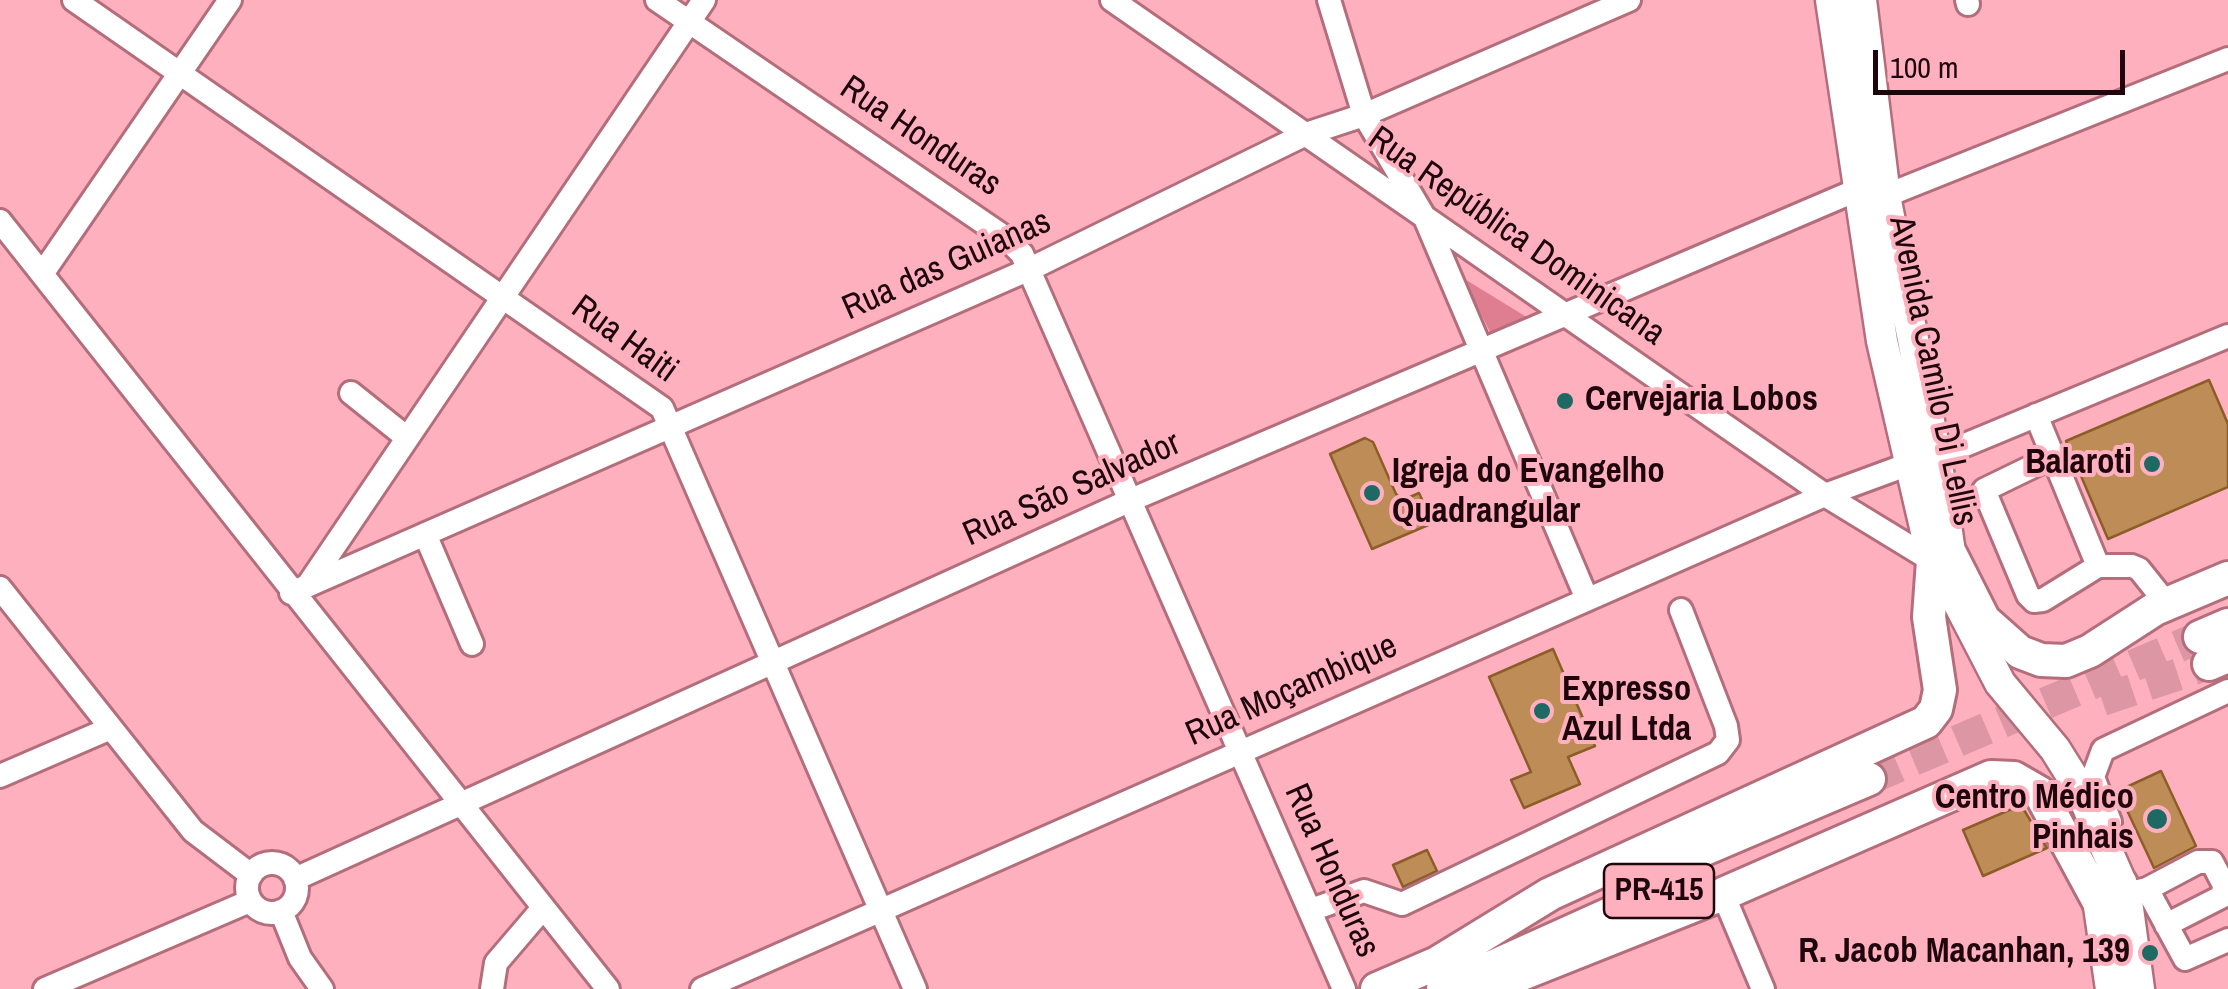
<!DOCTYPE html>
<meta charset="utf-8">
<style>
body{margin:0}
#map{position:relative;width:2228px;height:989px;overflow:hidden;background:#feb0be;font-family:"Archivo Narrow",sans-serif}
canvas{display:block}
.scale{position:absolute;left:1873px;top:50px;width:252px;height:45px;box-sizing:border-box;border:5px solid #1f060c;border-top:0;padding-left:12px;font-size:30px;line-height:35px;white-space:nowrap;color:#1f060c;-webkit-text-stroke:8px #feb0be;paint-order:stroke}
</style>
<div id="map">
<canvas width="2228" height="989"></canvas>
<div class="scale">100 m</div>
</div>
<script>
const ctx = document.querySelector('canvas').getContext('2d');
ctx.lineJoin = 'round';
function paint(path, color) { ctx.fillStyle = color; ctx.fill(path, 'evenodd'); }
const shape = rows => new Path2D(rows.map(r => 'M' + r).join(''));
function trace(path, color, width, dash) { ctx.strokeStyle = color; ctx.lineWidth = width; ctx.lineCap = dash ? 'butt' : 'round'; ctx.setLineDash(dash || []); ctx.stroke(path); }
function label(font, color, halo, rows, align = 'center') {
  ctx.font = font + ' "Archivo Narrow",sans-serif'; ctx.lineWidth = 8; ctx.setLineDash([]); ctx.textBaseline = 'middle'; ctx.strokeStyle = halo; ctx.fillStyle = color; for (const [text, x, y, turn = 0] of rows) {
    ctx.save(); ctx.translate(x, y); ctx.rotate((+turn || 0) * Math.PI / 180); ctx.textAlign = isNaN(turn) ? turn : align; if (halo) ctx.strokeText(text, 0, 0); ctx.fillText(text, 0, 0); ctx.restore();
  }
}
paint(shape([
 [1463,278,1533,321,1493,338]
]), '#df7e91');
const building = shape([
 [2209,380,2228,424,2228,487,2108,539,2066,441,2209,380],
 [1365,438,1373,442,1396,494,1403,500,1419,493,1433,523,1372,549,1330,454,1365,438],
 [1553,649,1595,746,1568,757,1580,784,1524,808,1511,780,1531,772,1489,677,1553,649],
 [2161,771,2196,846,2154,868,2118,791,2161,771],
 [2021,805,2047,848,1983,876,1963,830,2021,805],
 [1427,850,1437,871,1403,887,1393,865,1427,850]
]);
paint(building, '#bd8c57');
trace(building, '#8c5e27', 2.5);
trace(shape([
 [2102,700,2209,664],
 [1869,779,2200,637]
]), '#dd96a3', 32, [32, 16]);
const minor = shape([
 [74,0,662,408,915,989],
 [657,0,1006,238,1022,254,1344,989],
 [1112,0,1825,495,1933,561],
 [1329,0,1364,115,1425,218,1587,599],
 [1967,0,1968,4],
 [0,221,608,989],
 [42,274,230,0],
 [351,393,406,437],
 [2036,415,2098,566],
 [1936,457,2228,336],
 [2052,457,1984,490,2028,595,2034,601,2043,600,2098,566,2132,566,2139,569,2167,604],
 [425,534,472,644],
 [308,585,704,0],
 [0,588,193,831,251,875],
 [291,593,1030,269,1306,134,1364,115,1629,0],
 [0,776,111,728],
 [2110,822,2093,777,2103,750,2228,691],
 '247 888a25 25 0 1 1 50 0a25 25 0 1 1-50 0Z',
 [295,879,1131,500,1857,190,1885,196,2228,59],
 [2125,881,2126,894,2147,889,2198,862,2212,862,2224,885,2223,896,2166,925],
 [2147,889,2185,959,2228,940],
 [1723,894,1763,989],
 [1311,910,1364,891,1402,904,1718,753,1728,740,1726,726,1681,610],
 [281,911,300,958,322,989],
 [45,989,250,901],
 [492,989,496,963,543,908],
 [702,989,1825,495,1912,463]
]);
const major = shape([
 [1831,0,1882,341,1933,562],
 [1861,0,1885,196,1936,457,1957,600,2000,683,2055,749,2080,789,2126,894,2139,989],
 [2095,879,2111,989]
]);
const highway = shape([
 [1951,555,1984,620,2020,652,2041,660,2066,661,2090,651,2155,609,2228,578],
 [2200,637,2228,625],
 [2209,664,2228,656],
 [1648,873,1869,779],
 [1439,962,1550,894,1926,722,1936,709,1940,690,1929,617,1933,561],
 [1377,989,1456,955],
 [1443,989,1685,880],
 [1484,989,1723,894,1991,777,2014,778,2040,793,2100,904]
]);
trace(minor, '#b46d7a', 28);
trace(major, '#b46d7a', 35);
trace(highway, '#b46d7a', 38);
trace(minor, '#fff', 22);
trace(major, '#fff', 30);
trace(highway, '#fff', 32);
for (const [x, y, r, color] of [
 [1565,401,10,"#1e6963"],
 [2152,464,10,"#1e6963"],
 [1372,493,10,"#1e6963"],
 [1542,711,10,"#1e6963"],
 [2157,819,12,"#1e6963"],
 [2150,953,10,"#1e6963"]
]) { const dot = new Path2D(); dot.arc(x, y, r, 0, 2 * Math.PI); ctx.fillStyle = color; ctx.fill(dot); trace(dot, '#feb0be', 4); }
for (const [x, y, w] of [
 [1659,891,110]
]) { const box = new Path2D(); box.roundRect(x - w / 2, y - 27, w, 54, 8); ctx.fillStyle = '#feb0be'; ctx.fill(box); trace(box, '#1f060c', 2.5); }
label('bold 32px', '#1f060c', null, [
 ["PR-415",1659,891]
]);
label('35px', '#1f060c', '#feb0be', [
 ["Rua Honduras",920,137,34],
 ["Rua República Dominicana",1516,237,35],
 ["Rua das Guianas",947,266,-24],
 ["Rua Haiti",624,340,36],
 ["Avenida Camilo Di Lellis",1932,371,78],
 ["Rua São Salvador",1072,490,-24],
 ["Rua Moçambique",1292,691,-24],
 ["Rua Honduras",1331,871,66]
]);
label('bold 35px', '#1f060c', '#feb0be', [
 ["Cervejaria Lobos",1585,401],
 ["Balaroti",2132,464,"right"],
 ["Igreja do Evangelho",1392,473],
 ["Quadrangular",1392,513],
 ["Expresso",1562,691],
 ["Azul Ltda",1562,731],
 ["Centro Médico",2134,799,"right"],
 ["Pinhais",2134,839,"right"],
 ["R. Jacob Macanhan, 139",2130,953,"right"]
], 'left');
</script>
